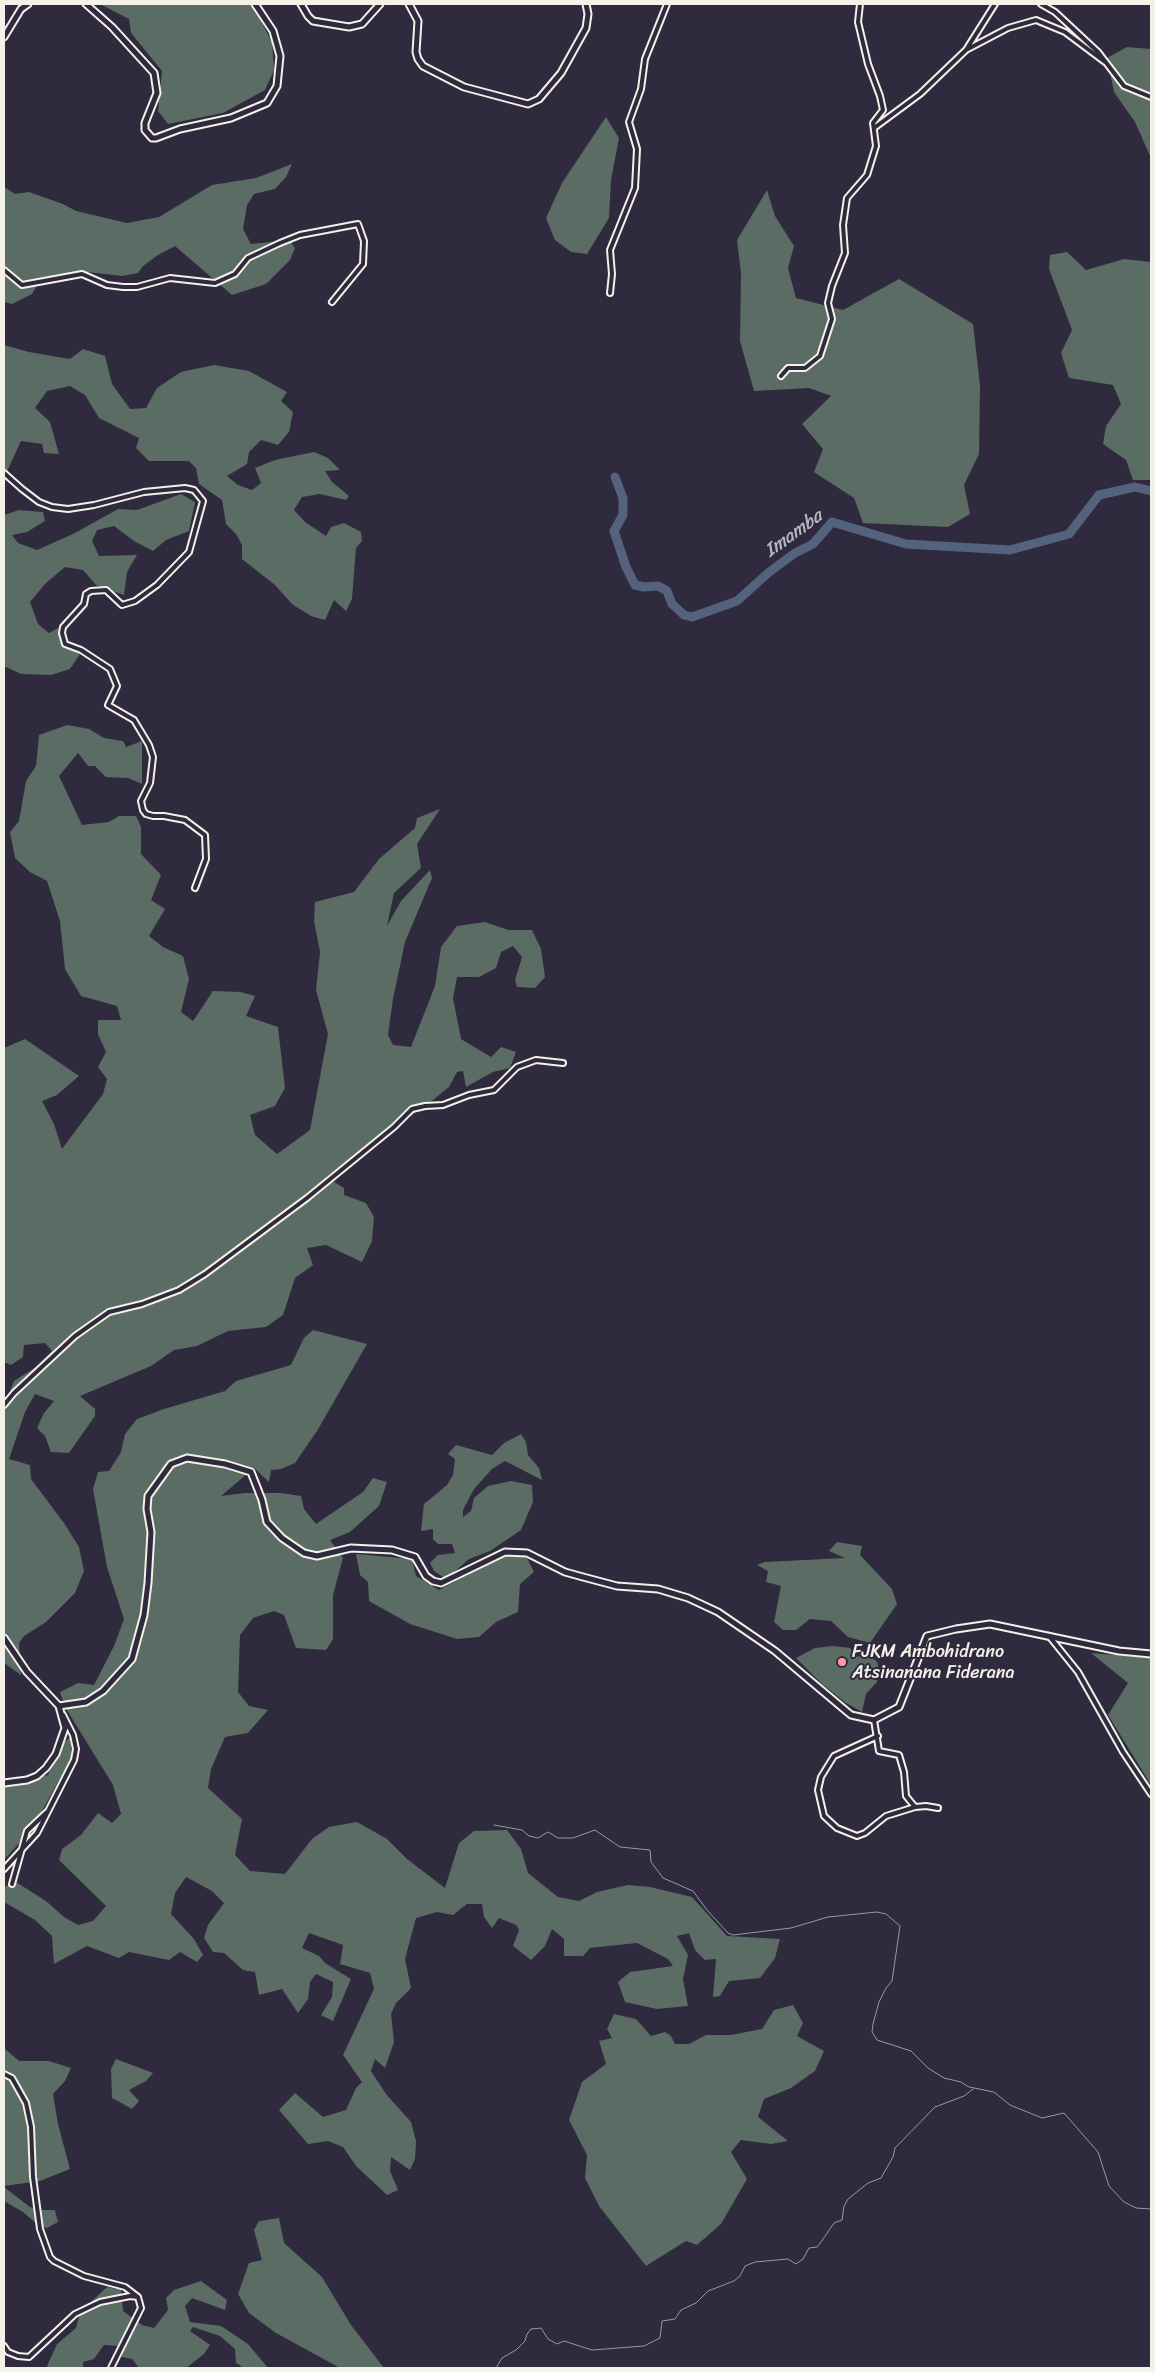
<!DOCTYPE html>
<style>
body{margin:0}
#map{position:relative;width:1155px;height:2372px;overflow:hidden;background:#2f2a3d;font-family:Sriracha,sans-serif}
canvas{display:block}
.frame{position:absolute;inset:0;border:5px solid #f4f1e8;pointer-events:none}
</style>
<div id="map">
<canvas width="1155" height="2372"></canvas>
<div class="frame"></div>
</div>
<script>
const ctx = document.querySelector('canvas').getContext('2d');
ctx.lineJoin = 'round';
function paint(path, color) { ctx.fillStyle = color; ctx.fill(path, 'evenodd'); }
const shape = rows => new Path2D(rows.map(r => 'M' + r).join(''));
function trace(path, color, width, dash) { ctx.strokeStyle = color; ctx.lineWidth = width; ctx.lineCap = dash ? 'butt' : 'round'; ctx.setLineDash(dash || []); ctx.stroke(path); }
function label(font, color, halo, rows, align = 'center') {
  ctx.font = font + ' Sriracha,sans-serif'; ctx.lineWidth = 4; ctx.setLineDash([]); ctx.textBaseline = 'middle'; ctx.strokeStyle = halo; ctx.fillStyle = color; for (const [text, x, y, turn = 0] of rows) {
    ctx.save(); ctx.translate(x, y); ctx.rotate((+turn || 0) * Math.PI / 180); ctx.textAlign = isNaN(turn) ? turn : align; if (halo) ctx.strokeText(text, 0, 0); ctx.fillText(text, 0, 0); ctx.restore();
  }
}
paint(shape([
 [100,4,252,4,272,42,274,70,265,90,223,113,168,124,158,111,162,71,131,33,129,19],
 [1127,47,1151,49,1151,158,1135,122,1114,92,1107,58],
 [606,117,619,138,611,180,609,218,587,254,571,252,555,240,546,218,562,183],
 [292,164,286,177,275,189,254,194,247,205,243,229,251,244,289,240,295,248,290,260,266,284,232,295,175,246,158,255,143,266,138,273,122,276,78,271,40,280,32,294,12,304,4,302,4,187,15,194,29,192,63,204,76,211,127,223,159,217,212,185,256,178],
 [767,190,775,216,794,246,788,268,796,298,843,310,899,279,973,324,980,385,979,454,964,485,970,514,948,527,863,523,854,498,814,472,823,449,802,424,831,396,809,388,754,391,740,341,741,273,737,240],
 [1067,252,1086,270,1124,259,1151,262,1151,480,1133,480,1126,460,1103,444,1106,426,1121,404,1113,385,1069,378,1061,353,1072,330,1049,269,1050,255],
 [4,345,29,352,70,359,83,349,105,356,112,384,130,409,146,408,157,388,181,372,214,365,249,371,287,392,281,401,293,412,289,432,278,445,261,440,249,452,247,464,227,476,238,485,252,490,261,483,255,468,275,460,314,452,328,458,340,470,325,471,332,482,349,496,346,500,320,494,302,497,294,510,305,522,326,536,331,527,344,523,361,532,362,541,356,548,352,599,346,611,334,600,325,620,311,616,292,604,275,585,242,559,242,545,236,534,226,524,222,500,199,484,196,468,189,461,149,461,136,448,139,438,99,418,85,395,70,386,47,391,35,408,50,422,59,454,44,453,42,444,21,441,4,478],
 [181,494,195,502,189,531,166,540,153,551,134,541,114,526,97,530,92,541,99,556,137,555,127,572,124,595,97,586,83,570,65,567,46,583,30,602,38,624,49,633,58,628,61,638,66,646,80,654,70,669,51,675,21,674,4,666,4,515,19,510,43,512,45,521,27,532,12,535,18,543,37,550,73,534,118,509,137,510],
 [67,725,89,729,104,738,123,741,126,747,142,741,142,784,128,778,106,777,95,766,88,766,78,753,59,776,82,825,109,822,119,816,136,816,141,827,141,854,161,875,151,900,165,909,149,936,163,947,183,956,189,979,181,1012,193,1021,213,991,240,992,255,996,246,1016,278,1027,285,1088,275,1106,250,1115,255,1135,277,1154,310,1130,328,1034,316,990,320,952,314,921,315,902,354,892,379,859,415,828,417,818,440,809,417,844,421,868,394,893,387,926,401,901,430,870,432,878,405,942,393,999,388,1035,393,1045,411,1047,435,986,441,947,457,926,485,922,508,930,532,930,541,949,545,977,535,988,517,987,515,980,522,957,513,946,501,952,496,968,479,977,457,977,453,998,461,1039,491,1057,501,1047,516,1052,510,1068,493,1072,466,1087,463,1071,457,1072,449,1087,433,1100,326,1177,344,1188,344,1195,366,1203,374,1217,372,1241,362,1262,326,1245,307,1248,313,1265,295,1278,283,1315,266,1327,228,1331,197,1346,174,1350,151,1366,80,1396,95,1409,95,1416,69,1453,51,1452,45,1436,37,1428,44,1413,54,1401,35,1394,25,1412,9,1459,30,1465,31,1479,64,1523,79,1547,84,1571,75,1593,46,1622,24,1636,19,1643,21,1675,4,1663,4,1406,14,1381,36,1367,52,1351,45,1343,24,1345,23,1357,11,1365,4,1362,4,1048,25,1039,79,1076,57,1095,42,1101,54,1124,62,1149,103,1094,107,1079,98,1067,106,1052,98,1034,98,1020,121,1020,117,1006,81,996,65,969,60,921,47,881,30,872,15,858,10,832,19,821,26,781,36,766,39,735],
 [313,1330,367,1344,317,1431,295,1463,281,1469,271,1470,269,1482,254,1468,221,1496,245,1493,281,1493,301,1496,304,1509,316,1524,363,1492,373,1478,387,1482,379,1506,350,1532,330,1540,343,1558,333,1595,333,1639,326,1650,296,1648,284,1615,274,1611,253,1618,240,1635,238,1692,249,1706,268,1710,248,1733,225,1737,211,1769,208,1788,242,1819,235,1855,250,1871,285,1874,312,1839,329,1827,357,1822,387,1839,407,1859,445,1888,459,1843,474,1831,507,1830,521,1849,528,1873,558,1897,579,1901,597,1892,628,1885,650,1887,692,1897,727,1936,780,1939,775,1958,760,1978,729,1981,720,1996,713,1997,716,1959,705,1960,695,1950,689,1933,677,1936,688,1955,683,1979,688,2006,657,2009,625,2002,618,1982,630,1972,673,1966,668,1959,637,1943,590,1948,583,1956,564,1956,564,1939,552,1929,545,1946,531,1960,513,1946,519,1930,516,1925,499,1918,492,1928,484,1917,482,1904,467,1904,453,1915,437,1912,416,1918,405,1959,411,1988,396,2003,391,2014,394,2042,385,2068,375,2059,371,2071,386,2094,411,2122,416,2141,415,2159,410,2170,391,2157,390,2171,398,2190,387,2195,356,2166,343,2147,328,2141,308,2144,279,2110,295,2093,323,2117,346,2110,356,2088,362,2082,343,2055,374,1989,370,1973,340,1964,343,1945,309,1933,302,1948,319,1956,325,1963,351,1979,333,2021,321,2015,332,1997,333,1982,316,1974,310,1982,308,1999,298,2013,282,1989,259,1995,255,1972,243,1970,224,1953,213,1952,204,1938,208,1925,224,1903,212,1891,186,1877,175,1893,171,1914,194,1939,203,1955,197,1962,180,1952,169,1960,129,1952,119,1958,87,1946,54,1964,52,1936,35,1920,4,1902,4,1887,16,1882,46,1901,64,1917,78,1925,93,1921,106,1906,59,1860,62,1849,81,1835,98,1813,112,1823,121,1814,113,1785,65,1707,60,1692,78,1683,94,1685,114,1646,124,1619,107,1567,93,1489,98,1472,109,1471,121,1452,125,1434,137,1419,164,1409,225,1391,236,1381,291,1365,304,1338],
 [521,1434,526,1442,528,1455,539,1468,542,1480,505,1461,492,1469,474,1489,463,1510,463,1517,471,1511,474,1498,488,1486,511,1481,532,1485,533,1502,521,1530,490,1551,469,1559,446,1579,434,1571,430,1563,438,1555,455,1553,452,1544,438,1544,433,1539,433,1529,421,1531,424,1504,447,1485,453,1475,455,1459,448,1454,456,1445,492,1455,504,1443],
 [837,1542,862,1546,860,1555,892,1589,897,1604,870,1643,848,1637,831,1621,810,1619,796,1630,783,1630,774,1622,781,1586,766,1582,768,1571,757,1565,765,1562,845,1558,829,1551],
 [356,1554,412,1559,416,1576,439,1590,504,1556,526,1556,534,1572,520,1584,518,1612,496,1622,479,1637,457,1639,410,1624,369,1601,368,1582,360,1575],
 [833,1646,850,1648,857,1657,868,1653,878,1663,877,1682,866,1694,862,1712,846,1703,822,1684,796,1658,815,1648],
 [1091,1653,1151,1658,1151,1785,1108,1715,1128,1683],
 [70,1737,72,1757,32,1829,4,1860,4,1784,48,1775,59,1748],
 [793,2005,803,2023,797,2036,824,2051,815,2071,791,2088,764,2099,758,2117,788,2141,771,2144,741,2140,731,2152,747,2179,721,2224,697,2245,686,2241,646,2266,599,2206,585,2178,587,2155,569,2120,582,2082,606,2064,599,2041,612,2038,607,2029,614,2014,636,2019,651,2036,665,2032,671,2036,675,2044,689,2044,706,2035,731,2035,762,2029,774,2010],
 [4,2048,19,2061,49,2061,71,2068,65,2081,53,2094,58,2124,70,2169,40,2181,4,2186],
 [116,2059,153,2073,146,2081,129,2090,139,2101,132,2109,112,2098,111,2069],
 [4,2187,30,2207,40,2210,55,2210,58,2222,47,2228,38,2225,23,2212,4,2201],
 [279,2218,284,2243,322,2277,351,2325,384,2368,340,2368,276,2333,249,2313,238,2294,249,2263,262,2260,254,2230,259,2221],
 [201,2281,227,2300,225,2310,192,2298,185,2306,190,2322,221,2326,248,2344,268,2368,244,2368,236,2363,235,2349,220,2336,193,2327,190,2331,210,2345,204,2354,186,2368,139,2368,132,2359,122,2357,118,2346,104,2345,94,2359,83,2362,83,2368,49,2368,47,2366,57,2344,76,2328,80,2312,107,2287,121,2290,123,2311,142,2325,154,2328,168,2310,166,2298,174,2290]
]), '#5a6c64');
trace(shape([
 [494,1825,522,1830,529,1836,538,1838,548,1832,558,1838,573,1838,595,1830,620,1847,650,1850,651,1862,663,1878,693,1891,707,1910,728,1933,733,1935,791,1928,828,1917,877,1912,886,1914,900,1926,892,1981,886,1988,879,2002,873,2024,872,2032,877,2040,911,2051,928,2068,944,2078,961,2082,969,2087,994,2092,1010,2105,1042,2118,1064,2113,1098,2152,1109,2186,1124,2202,1136,2208,1151,2209],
 [496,2368,502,2358,516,2350,525,2341,527,2334,531,2329,541,2328,548,2339,557,2344,564,2341,592,2350,644,2346,660,2338,662,2321,675,2319,681,2310,696,2303,708,2291,734,2281,740,2276,745,2266,755,2262,788,2259,796,2264,803,2259,809,2248,817,2247,821,2242,834,2223,842,2220,844,2206,848,2199,868,2183,881,2178,893,2157,895,2148,935,2107,964,2096,973,2089]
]), '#959ba8', 1);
trace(shape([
 [615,477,623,498,623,515,614,531,626,567,635,585,644,587,658,586,667,591,672,604,684,615,692,617,737,601,768,573,795,553,813,544,832,522,906,544,1010,550,1069,534,1099,495,1135,487,1151,491]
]), '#55627e', 9);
const minor = shape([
 [1041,4,1055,12,1098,52,1124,86,1151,97],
 [966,50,995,4],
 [874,128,920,94,966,50,1008,28,1036,20,1065,32,1105,62],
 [4,270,22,285,82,274,107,285,123,287,137,287,170,278,215,283,235,274,248,258,280,243,300,235,358,224,364,241,363,264,332,302],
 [610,293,612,274,610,250,635,188,637,149,629,122,641,89,645,59,667,4],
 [781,376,788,368,805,368,820,356,832,319,828,303,832,286,845,253,843,225,847,198,867,175,876,146,873,123,883,110,880,96,868,64,858,22,860,4],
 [4,473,22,489,39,502,52,507,68,509,94,505,144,492,185,488,194,490,203,501,189,552,157,585,135,601,122,605,106,590,91,591,86,594,84,604,63,627,62,633,65,644,81,650,110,669,117,686,108,705,134,720,149,745,153,757,150,783,141,801,143,810,146,814,153,816,164,816,185,820,205,835,206,859,195,888],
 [4,1405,14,1393,75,1336,109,1312,142,1304,179,1290,205,1274,307,1198,394,1127,412,1109,425,1106,443,1105,469,1095,494,1090,517,1067,536,1060,563,1063],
 [1049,1636,1078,1672,1123,1752,1151,1794],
 [874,1720,879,1751,899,1755,904,1772,906,1796,915,1807,926,1806,938,1808],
 [878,1736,834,1756,821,1777,818,1790,824,1816,837,1828,857,1836,865,1833,886,1816,915,1807],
 [4,1869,37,1833,74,1760,76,1749,73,1735,63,1715],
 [12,1884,27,1831,47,1812],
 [4,2074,12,2078,26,2103,31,2127,33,2177,40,2229,50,2257,54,2261,84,2276,125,2287,138,2297],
 [4,2346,8,2352,18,2356,29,2357,75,2314,100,2302,130,2296,138,2297,141,2308,111,2368]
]);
const tertiary = shape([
 [86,4,112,27,154,73,157,93,145,123,145,130,152,138,156,138,180,129,231,118,267,103,277,86,280,56,273,31,255,4],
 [301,4,308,16,313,21,349,27,362,24,380,4],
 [409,4,418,21,416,52,418,59,423,66,464,87,528,104,539,99,561,73,586,28,588,14,586,4],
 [4,37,21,9,28,4],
 [4,1638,27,1672,59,1706,65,1728,56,1754,46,1768,37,1776,27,1780,4,1783],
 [59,1706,86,1702,103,1691,132,1659,144,1615,148,1583,151,1532,147,1509,148,1496,171,1464,187,1458,225,1464,251,1472,262,1500,267,1522,282,1538,304,1553,317,1556,351,1548,392,1550,415,1557,426,1576,433,1581,441,1583,505,1552,527,1553,565,1572,583,1577,617,1586,658,1589,688,1598,718,1612,775,1651,851,1715,874,1720,899,1707,927,1636,956,1629,990,1624,1119,1651,1151,1654]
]);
trace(minor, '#f4f1e8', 8);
trace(tertiary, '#f4f1e8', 9);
trace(minor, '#2f2a3d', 4);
trace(tertiary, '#2f2a3d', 5);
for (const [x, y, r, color] of [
 [842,1662,5,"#ff9aa2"]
]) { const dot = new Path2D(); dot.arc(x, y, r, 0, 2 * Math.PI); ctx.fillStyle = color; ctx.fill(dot); trace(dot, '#2f2a3d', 2); }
label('18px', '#f4f1e8', '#2f2a3d', [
 ["FJKM Ambohidrano",852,1652],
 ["Atsinanana Fiderana",852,1673]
], 'left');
label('italic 19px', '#b4b8be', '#2f2a3d', [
 ["Imamba",794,534,-36]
]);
</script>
